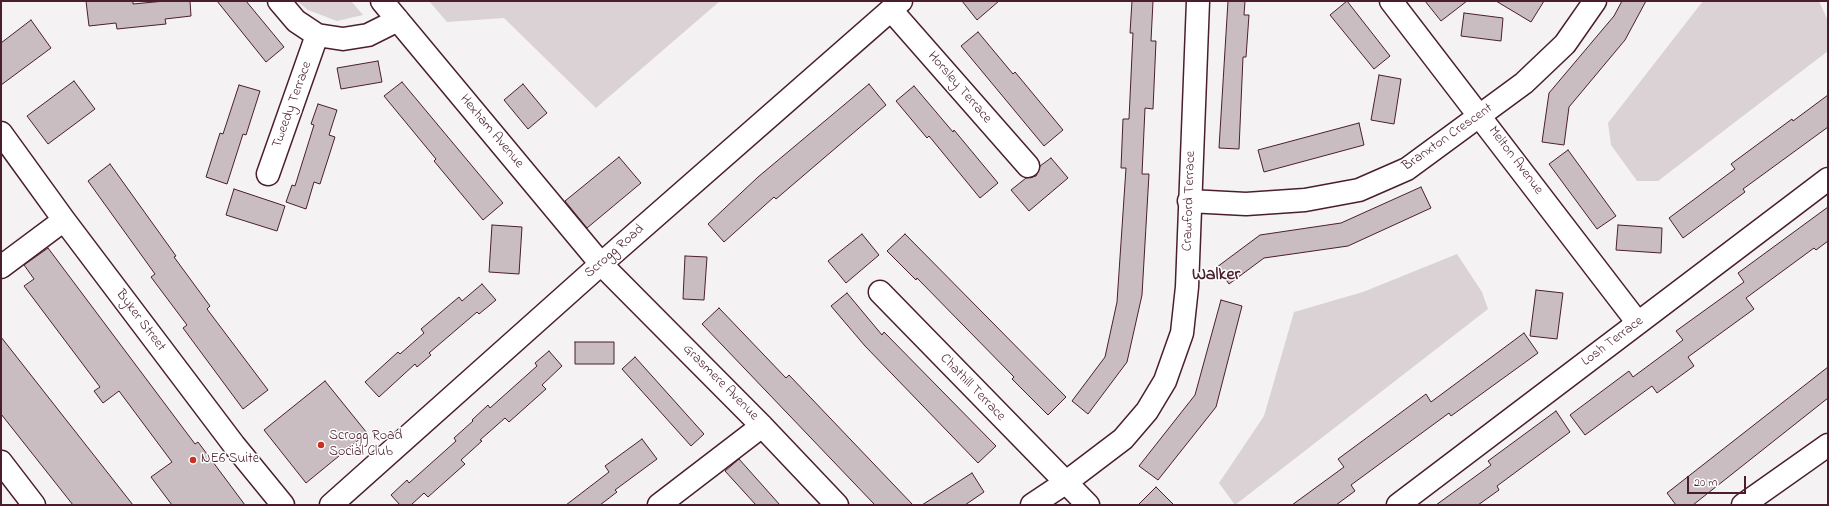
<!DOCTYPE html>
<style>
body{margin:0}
#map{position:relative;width:1829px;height:506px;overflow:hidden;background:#f4f2f2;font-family:"Indie Flower",sans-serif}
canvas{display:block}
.frame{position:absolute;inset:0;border:2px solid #4a1f2b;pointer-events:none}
.scale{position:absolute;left:1687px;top:476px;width:59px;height:18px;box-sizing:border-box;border:2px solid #4a1f2b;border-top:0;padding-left:5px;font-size:12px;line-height:14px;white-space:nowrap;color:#4a1f2b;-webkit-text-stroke:3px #fff;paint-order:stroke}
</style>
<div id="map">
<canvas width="1829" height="506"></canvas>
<div class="frame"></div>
<div class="scale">20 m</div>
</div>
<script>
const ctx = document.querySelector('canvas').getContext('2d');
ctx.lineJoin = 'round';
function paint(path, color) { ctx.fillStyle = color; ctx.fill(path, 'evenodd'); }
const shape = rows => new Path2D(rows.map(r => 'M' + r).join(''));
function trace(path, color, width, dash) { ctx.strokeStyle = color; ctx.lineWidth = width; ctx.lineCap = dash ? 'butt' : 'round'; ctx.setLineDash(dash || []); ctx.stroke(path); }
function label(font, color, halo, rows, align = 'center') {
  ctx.font = font + ' "Indie Flower",sans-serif'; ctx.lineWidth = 3; ctx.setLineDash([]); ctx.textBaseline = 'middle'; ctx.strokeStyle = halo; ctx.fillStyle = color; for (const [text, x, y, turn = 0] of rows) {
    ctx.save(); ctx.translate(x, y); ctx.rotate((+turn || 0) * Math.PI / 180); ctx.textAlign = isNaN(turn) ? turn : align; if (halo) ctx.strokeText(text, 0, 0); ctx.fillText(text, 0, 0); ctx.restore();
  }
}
paint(shape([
 [297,1,351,1,363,15,337,21,308,10],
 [429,1,720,1,596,108,504,18,447,22],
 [1703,1,1819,1,1828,21,1828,51,1658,181,1637,181,1611,145,1608,123],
 [1457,254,1482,292,1488,309,1235,505,1219,483,1264,416,1294,312,1363,292]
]), '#dbd2d5');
const building = shape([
 [86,1,133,1,133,4,165,1,190,1,191,16,165,19,166,24,117,29,116,23,89,26,86,1],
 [217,1,246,1,284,47,266,62,217,1],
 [962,1,999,1,977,20,962,1],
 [1132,1,1153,1,1151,41,1156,41,1153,109,1145,108,1142,174,1149,174,1142,295,1127,362,1088,414,1072,401,1105,357,1117,302,1126,168,1121,168,1123,119,1129,119,1133,33,1130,33,1132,1],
 [1228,1,1245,1,1244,15,1249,15,1246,57,1243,57,1239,149,1219,148,1228,1],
 [1347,1,1390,56,1374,69,1330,15,1347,1],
 [1425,1,1467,1,1441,21,1425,1],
 [1496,1,1544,1,1531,22,1496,1],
 [1622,1,1646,1,1625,40,1569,107,1564,145,1542,142,1549,93,1614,16,1622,1],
 [1464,13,1503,18,1501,41,1461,36,1464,13],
 [31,20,51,48,1,85,1,43,31,20],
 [978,32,1013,74,1015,72,1063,130,1044,146,961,46,978,32],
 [378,61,382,82,341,89,337,68,378,61],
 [1379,75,1401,79,1394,124,1371,120,1379,75],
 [74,81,95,109,48,144,27,116,74,81],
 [402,82,503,203,483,220,434,161,436,159,384,96,402,82],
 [523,84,547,113,528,129,504,100,523,84],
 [869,84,886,105,776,199,774,197,724,242,708,224,758,177,869,84],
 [239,85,260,91,246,135,243,134,227,184,206,177,220,133,223,134,239,85],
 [914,86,953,132,954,130,998,183,980,198,929,136,927,138,896,101,914,86],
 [1828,95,1828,127,1743,189,1745,192,1683,238,1669,218,1735,169,1731,164,1792,119,1793,121,1828,95],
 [318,104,337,110,329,135,335,137,320,184,314,182,306,209,286,202,292,185,295,186,314,125,311,124,318,104],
 [1359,123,1364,145,1264,172,1258,150,1359,123],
 [1568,150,1616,216,1597,229,1549,164,1568,150],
 [619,157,641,183,587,228,565,201,619,157],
 [1051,158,1068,178,1029,211,1011,190,1026,178,1036,176,1040,166,1051,158],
 [110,164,176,256,174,257,210,306,207,309,268,390,243,409,183,328,187,325,151,277,155,274,88,181,110,164],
 [1421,187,1431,208,1348,246,1264,258,1229,284,1217,267,1260,235,1341,223,1421,187],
 [234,189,285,206,277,231,226,215,234,189],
 [1828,207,1828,241,1816,250,1814,248,1746,298,1754,309,1688,357,1694,366,1657,393,1652,386,1585,435,1570,415,1629,371,1633,377,1683,340,1676,331,1744,282,1738,273,1828,207],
 [492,225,522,227,519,274,489,272,492,225],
 [1618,225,1662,228,1661,253,1616,250,1618,225],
 [862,234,879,255,846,283,828,261,862,234],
 [905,234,1066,397,1048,415,1012,379,1014,377,917,278,916,280,887,251,905,234],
 [48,248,195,444,198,442,245,505,172,505,151,477,172,462,119,391,103,403,94,391,100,387,24,286,34,279,24,265,48,248],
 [685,256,707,257,704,300,683,299,685,256],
 [482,284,496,300,479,314,477,312,429,353,431,355,417,367,415,364,379,397,365,382,398,352,400,354,424,333,421,329,459,297,462,301,482,284],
 [1536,290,1563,293,1557,339,1530,336,1536,290],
 [847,293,882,335,884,332,996,446,978,463,865,346,831,306,847,293],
 [1221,300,1242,306,1216,407,1158,480,1139,466,1195,395,1221,300],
 [719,308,786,378,789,375,913,505,875,505,702,324,719,308],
 [1524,333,1538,353,1451,416,1449,413,1351,485,1355,491,1336,505,1292,505,1344,467,1338,459,1426,394,1431,402,1524,333],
 [1,337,133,505,73,505,1,414,1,337],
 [575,342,614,342,614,364,575,364,575,342],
 [549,351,562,366,542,385,546,389,509,422,505,418,480,440,482,441,461,460,465,464,428,497,424,493,411,505,400,505,391,495,407,480,409,483,456,441,454,438,473,421,472,420,488,405,490,408,537,366,535,363,549,351],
 [635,357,704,434,691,446,622,369,635,357],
 [1828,367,1828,398,1693,505,1676,505,1667,493,1828,367],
 [325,381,367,433,306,483,264,430,325,381],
 [1556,411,1570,432,1497,486,1499,490,1478,505,1436,505,1491,465,1488,461,1556,411],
 [642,439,657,459,615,490,617,492,600,505,566,505,609,472,605,466,642,439],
 [739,459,780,505,756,505,725,471,739,459],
 [972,473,984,492,965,505,922,505,972,473],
 [1156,487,1174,505,1138,505,1156,487]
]);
paint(building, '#cabdc1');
trace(building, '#4a1f2b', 1);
const minor = shape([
 [279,1,296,21,317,35,343,39,368,35,398,20],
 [382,1,601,264,762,426,837,505],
 [1391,1,1638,323],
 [891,10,1028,166],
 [1,133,64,220,234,445,283,505],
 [268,174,317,35],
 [1189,201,1246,204,1305,200,1359,190,1407,169,1524,83,1565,44,1595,1],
 [1,267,64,220],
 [880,292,1088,505],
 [659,505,762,426],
 [1032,505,1065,483,1123,439,1147,411,1165,381,1182,333,1187,287,1198,1],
 [1398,505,1828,179],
 [1743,505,1828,445]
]);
const tertiary = shape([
 [331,505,601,264,901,1]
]);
const secondary = shape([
 [1,462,34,505]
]);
trace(minor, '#4a1f2b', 25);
trace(tertiary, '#4a1f2b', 25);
trace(secondary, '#4a1f2b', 25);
trace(minor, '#fff', 22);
trace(tertiary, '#fff', 22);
trace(secondary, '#fff', 22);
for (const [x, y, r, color] of [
 [321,445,4,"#c8321e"],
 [193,460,4,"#c8321e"]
]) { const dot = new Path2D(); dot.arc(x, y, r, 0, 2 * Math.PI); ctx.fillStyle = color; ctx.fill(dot); trace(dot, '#fff', 1.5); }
label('14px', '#4a1f2b', '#fff', [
 ["Horsley Terrace",959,88,49],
 ["Tweedy Terrace",293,105,-70],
 ["Hexham Avenue",491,132,50],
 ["Branxton Crescent",1448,138,-35],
 ["Melton Avenue",1515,161,53],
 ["Crawford Terrace",1190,201,-88],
 ["Scrogg Road",615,252,-41],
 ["Byker Street",140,321,53],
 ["Losh Terrace",1613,342,-37],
 ["Grasmere Avenue",720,383,45],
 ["Chathill Terrace",972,388,46]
]);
label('14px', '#4a1f2b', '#fff', [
 ["Scrogg Road",329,437],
 ["Social Club",329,453],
 ["NE6 Suite",201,460]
], 'left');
label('bold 18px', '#4a1f2b', '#fff', [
 ["Walker",1216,276]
]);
</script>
